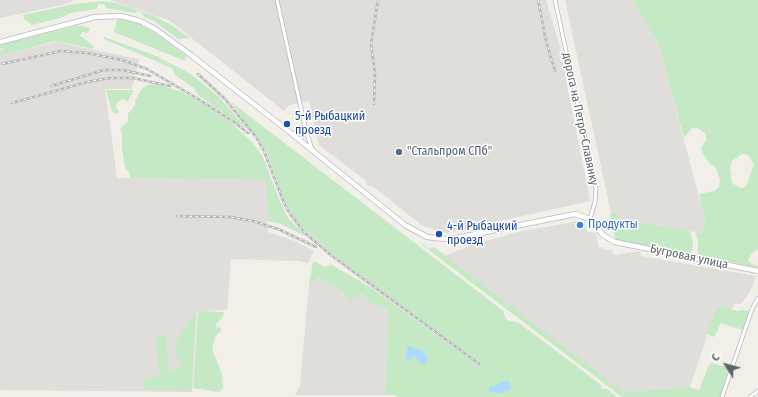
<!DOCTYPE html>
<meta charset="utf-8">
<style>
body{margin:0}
#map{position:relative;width:758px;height:397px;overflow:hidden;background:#f1efe8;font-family:"Fira Sans Condensed",sans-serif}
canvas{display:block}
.north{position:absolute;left:706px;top:345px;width:40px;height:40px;-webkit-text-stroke:3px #fff;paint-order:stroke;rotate:306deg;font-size:11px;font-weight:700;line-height:16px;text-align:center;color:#5f6368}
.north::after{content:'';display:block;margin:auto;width:14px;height:18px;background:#5f6368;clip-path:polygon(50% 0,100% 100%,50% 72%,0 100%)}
</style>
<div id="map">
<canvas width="758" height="397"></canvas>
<div class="north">С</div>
</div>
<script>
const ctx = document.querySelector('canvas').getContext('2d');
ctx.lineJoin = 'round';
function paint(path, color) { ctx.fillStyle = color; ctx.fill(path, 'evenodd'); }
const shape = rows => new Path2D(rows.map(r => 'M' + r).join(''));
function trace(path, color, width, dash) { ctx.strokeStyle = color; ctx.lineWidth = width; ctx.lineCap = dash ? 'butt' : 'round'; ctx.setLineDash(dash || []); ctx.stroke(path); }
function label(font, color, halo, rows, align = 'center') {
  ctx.font = font + ' "Fira Sans Condensed",sans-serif'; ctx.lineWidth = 3; ctx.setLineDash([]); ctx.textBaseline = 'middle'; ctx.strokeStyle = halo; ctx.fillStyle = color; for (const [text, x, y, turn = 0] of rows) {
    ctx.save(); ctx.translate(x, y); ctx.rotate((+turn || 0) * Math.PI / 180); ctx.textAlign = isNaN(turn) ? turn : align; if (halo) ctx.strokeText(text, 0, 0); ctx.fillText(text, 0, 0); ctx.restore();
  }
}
paint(shape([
 [0,0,75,0,62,5,0,18],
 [110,0,546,0,559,43,590,201,447,233,423,226,372,186,367,186,366,181,319,145,309,101,289,105,284,111,170,21],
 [565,0,632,0,658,43,705,219,702,233,619,219,617,213,611,213],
 [55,42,139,59,132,89,105,89,117,178,267,180,268,232,295,241,314,251,308,263,298,261,231,259,227,310,197,311,192,392,0,390,0,56],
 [585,220,587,232,596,233,599,248,603,247,604,250,612,249,614,255,640,251,641,256,756,276,750,292,741,304,734,304,733,307,721,306,716,309,690,387,624,392,445,256,471,245,518,232],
 [321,277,325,283,333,285,341,290,345,296,364,294,368,302,388,309,385,395,295,395,300,385,309,285,315,281,317,278]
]), '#e0deda');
paint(shape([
 [632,0,758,0,758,249,752,253,748,260,750,263,758,266,758,268,700,256,698,253,698,240,695,232,702,233,705,219,699,194,714,191,719,187,720,180,716,168,709,163,701,150,702,146,707,139,705,133,696,127,691,129,684,138,658,43],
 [742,154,748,155,754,164,747,184,744,188,740,188,732,183,730,168,732,161],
 [105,1,120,4,156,17,170,24,190,38,178,39,154,21,144,17,142,13,137,11,135,13,106,8,104,4,98,4,97,9,70,13,63,17,32,25,24,19,23,15,74,4],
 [119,19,136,23,153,32,186,56,185,61,114,32,117,20],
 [79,25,90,28,88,33,82,32,80,36,90,43,94,47,93,49,55,41,0,56,0,51,5,48,0,49,0,45],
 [104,37,154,55,191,74,219,97,246,128,245,128,199,96,194,88,175,75,172,68,104,39],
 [157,84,182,92,199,101,226,118,252,142,263,157,279,199,288,218,307,237,279,223,268,221,266,180,130,178,130,174,125,168,122,146,122,133,120,129,128,121,128,114,135,105,135,100,142,89,147,85],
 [106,90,134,90,128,101,122,99,118,102,116,107,119,112,117,114,112,112],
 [231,102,502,310,507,320,519,323,600,384,602,389,607,389,617,397,396,397,396,395,385,395,388,309,368,302,364,294,361,294,351,300,348,299,341,290,333,285,325,283,321,277,317,278,315,281,309,285,313,262,315,261,324,267,332,265,370,287,479,366,481,365,332,254,305,230,295,219,285,202,266,151],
 [611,213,617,213,619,219,690,231,693,244,692,251,688,254,667,251,616,240,609,220],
 [421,243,429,249,434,247,624,392,690,387,699,390,708,367,711,363,716,364,729,368,720,397,622,397,421,244],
 [721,306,733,307,731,309,737,311,742,310,749,311,743,330,721,323,714,337,707,334,716,309],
 [198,311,224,312,222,318,216,324,216,327,221,328,221,331,215,337,212,349,222,374,223,388,219,392,193,388],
 [196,315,191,391,145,390,145,378,160,377,156,342,158,337,164,335,166,337,168,369,173,371,178,369,180,364,175,352,177,341,191,318]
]), '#c5e8c5');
paint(shape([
 [408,346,424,351,427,358,427,363,422,365,414,355,410,360,405,360],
 [506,381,510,382,510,388,507,392,506,390,503,393,489,392,489,387]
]), '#aadaff');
const street = shape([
 [277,0,306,131,300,140],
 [555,0,596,189,595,202,590,219],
 [292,134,306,131,312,149],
 [722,397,752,309,758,298],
 [750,397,758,391]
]);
const secondary = shape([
 [0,42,95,17,121,16,140,21,155,29,191,55,282,126,405,225,427,237,445,239,456,238,575,214,590,219,603,235,615,242,758,271]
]);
trace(street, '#b5b8bc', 4.5);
trace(secondary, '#b6babf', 6);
trace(street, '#fff', 3);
trace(secondary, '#fff', 4.5);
const rail = shape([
 [538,0,546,41,555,71],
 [2,64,61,51,87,53,122,60,147,69,200,100,234,122,248,133],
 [198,74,225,99,256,137,264,151,284,203,290,214,304,232,332,256,479,364],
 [51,86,104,70,123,70,150,76],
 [12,103,87,82,110,78,133,78,170,86],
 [374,104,375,73,371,44,378,0],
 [177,216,230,217,253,221,278,229,316,247]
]);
trace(rail, '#b6b7b8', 2.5);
trace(rail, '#fff', 1, [3]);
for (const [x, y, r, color] of [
 [287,124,4,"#1a4fb4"],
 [399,152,4,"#5c6f8a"],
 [580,225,4,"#3f7fe0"],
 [439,234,4,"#1a4fb4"]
]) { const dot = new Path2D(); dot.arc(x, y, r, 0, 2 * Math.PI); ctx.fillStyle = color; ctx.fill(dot); trace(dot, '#fff', 1.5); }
label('12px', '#164399', '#fff', [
 ["5-й Рыбацкий",295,117],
 ["проезд",295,131],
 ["4-й Рыбацкий",447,227],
 ["проезд",447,241]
], 'left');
label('12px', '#5f6368', '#fff', [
 ["дорога на Петро-Славянку",580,119,78],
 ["Бугровая улица",689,257,12]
]);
label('12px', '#4e5e75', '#fff', [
 ["\"Стальпром СПб\"",407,152]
], 'left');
label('12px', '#366cbe', '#fff', [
 ["Продукты",588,225]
], 'left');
</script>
